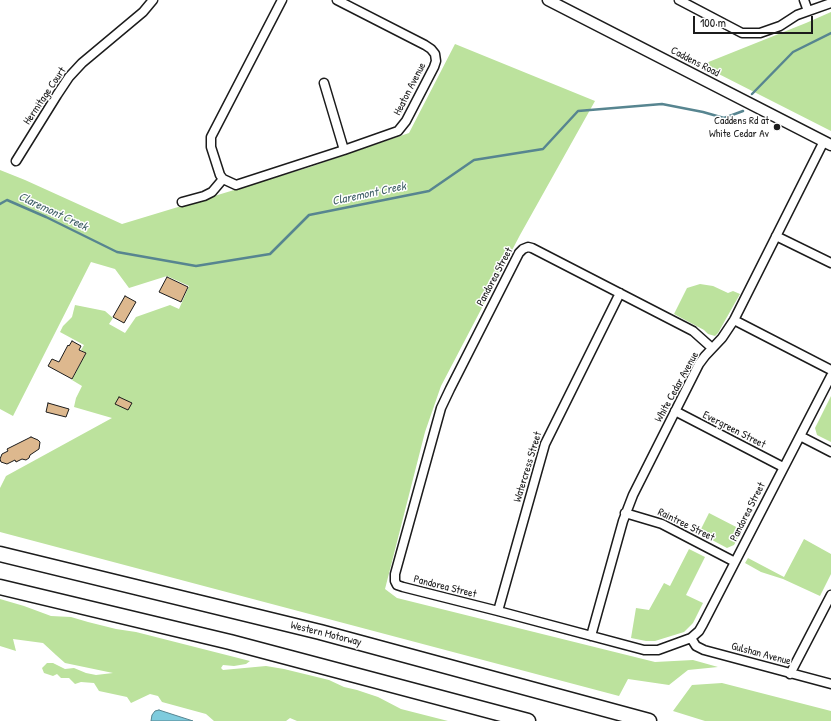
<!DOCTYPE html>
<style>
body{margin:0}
#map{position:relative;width:831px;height:721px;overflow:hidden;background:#fff;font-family:"Patrick Hand",sans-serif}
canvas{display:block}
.scale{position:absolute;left:693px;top:16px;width:120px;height:18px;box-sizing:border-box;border:2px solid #1c1c1c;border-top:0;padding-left:5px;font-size:12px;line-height:14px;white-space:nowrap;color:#1c1c1c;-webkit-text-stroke:3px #fff;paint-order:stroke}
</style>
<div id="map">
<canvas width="831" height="721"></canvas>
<div class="scale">100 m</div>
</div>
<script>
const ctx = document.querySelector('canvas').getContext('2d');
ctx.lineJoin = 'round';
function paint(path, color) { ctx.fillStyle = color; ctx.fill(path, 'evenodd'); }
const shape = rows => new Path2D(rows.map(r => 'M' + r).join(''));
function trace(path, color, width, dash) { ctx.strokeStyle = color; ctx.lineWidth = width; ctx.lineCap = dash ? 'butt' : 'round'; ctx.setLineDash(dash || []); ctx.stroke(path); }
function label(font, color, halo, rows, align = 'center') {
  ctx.font = font + ' "Patrick Hand",sans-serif'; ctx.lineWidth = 3; ctx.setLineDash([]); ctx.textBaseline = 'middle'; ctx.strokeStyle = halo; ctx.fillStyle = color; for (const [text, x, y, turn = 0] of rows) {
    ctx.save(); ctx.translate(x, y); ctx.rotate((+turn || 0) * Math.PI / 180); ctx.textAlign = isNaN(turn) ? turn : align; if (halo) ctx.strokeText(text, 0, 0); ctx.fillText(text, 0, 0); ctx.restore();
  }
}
paint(shape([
 [831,12,831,131,701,65,806,23],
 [455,44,595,101,520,235,441,386,425,432,385,589,397,598,655,662,693,660,718,667,688,670,669,685,628,679,619,696,0,532,0,488,6,476,112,418,74,407,76,398,82,386,72,380,86,353,81,350,84,345,60,332,63,326,72,317,75,305,105,311,113,318,109,324,125,333,136,317,170,305,179,309,189,286,167,276,129,288,115,269,91,262,13,416,0,409,0,170,25,180,122,224,310,167,409,133],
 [700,284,713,286,728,293,733,291,740,294,718,333,715,336,708,334,704,330,674,314,687,288],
 [831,396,831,442,817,435,815,428],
 [709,513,742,530,734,545,727,548,699,533],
 [804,539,831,554,831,574,820,596,783,579,761,572,745,563,748,558,784,577],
 [689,549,705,557,686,595,703,603,693,623,684,632,655,641,646,641,631,638,636,608,649,610,664,583,670,586],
 [0,599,24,606,51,616,71,617,88,622,116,629,136,632,250,661,246,664,234,666,223,665,221,668,223,670,266,666,284,669,329,680,344,687,357,690,378,697,401,709,448,721,297,721,290,718,286,721,214,721,206,714,162,702,158,696,150,694,131,703,127,697,99,691,94,683,81,682,75,684,69,678,61,678,57,674,53,676,44,673,42,668,47,663,53,663,65,669,74,668,86,673,96,675,113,673,65,663,56,655,43,643,13,639,16,651,0,646],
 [722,683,831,711,831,721,705,721,673,711,692,685]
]), '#bce29d');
const water = shape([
 [159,710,193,721,151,721,152,715,155,711,159,710]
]);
paint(water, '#7ecbdd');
trace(water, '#578590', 1);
trace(shape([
 [752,94,793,52,831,33],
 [0,204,7,200,46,217,117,252,196,266,270,254,309,215,429,191,474,160,543,149,578,111,662,104,703,112,724,118,743,111]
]), '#578590', 2.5);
const building = shape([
 [167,277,188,287,181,302,159,292,167,277],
 [125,296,136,302,124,323,113,317,125,296],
 [72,341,81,346,79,350,86,353,72,379,48,366,52,359,59,362,68,345,69,346,72,341],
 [119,397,132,403,128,410,115,404,119,397],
 [48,403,69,409,66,417,46,412,48,403],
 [31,437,38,440,40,442,39,449,30,455,29,458,26,460,22,459,16,462,15,460,7,464,1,462,0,459,2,454,8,451,7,449,31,437]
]);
paint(building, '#ddb88e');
trace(building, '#1c1c1c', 1);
const minor = shape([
 [282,0,211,137,211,147,220,175,223,179,236,185,344,150,398,131,406,121,434,67,436,61,435,54,431,49,425,45,337,0],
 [679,0,742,33,760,33,780,26,797,15,831,3],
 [804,0,808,11],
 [324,83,344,150],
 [16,161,57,95,69,77,82,63,143,12,153,0],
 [182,202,204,196,212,192,223,179],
 [776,236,831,263],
 [734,320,831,370],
 [712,348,693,331,532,248,528,247,523,249,519,253,450,389,441,408,395,574,395,581,397,585,403,587,498,611,644,650,658,650,691,638,699,631,703,624,831,376],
 [675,411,783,467],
 [800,436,831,452],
 [625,513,662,524,735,562],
 [498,611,545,444,620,293],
 [591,636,623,521,633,495,699,364,705,356,722,338,734,320,824,141],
 [691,638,696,646,704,650,831,684],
 [790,674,831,595]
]);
const tertiary = shape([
 [548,0,831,145]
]);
const motorway = shape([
 [0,554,320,632,649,721],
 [0,587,230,642,528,721]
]);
trace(minor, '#1c1c1c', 11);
trace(tertiary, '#1c1c1c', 13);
trace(motorway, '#1c1c1c', 17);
trace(minor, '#fff', 8);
trace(tertiary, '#fff', 10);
trace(motorway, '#fff', 14);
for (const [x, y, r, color] of [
 [777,127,4,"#1c1c1c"]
]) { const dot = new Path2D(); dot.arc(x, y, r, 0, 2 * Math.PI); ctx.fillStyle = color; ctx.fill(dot); trace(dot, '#fff', 1.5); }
label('11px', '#1c1c1c', '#fff', [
 ["Caddens Road",695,62,27],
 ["Heaton Avenue",410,89,-63],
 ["Hermitage Court",45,96,-56],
 ["Pandorea Street",495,277,-62],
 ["White Cedar Avenue",677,387,-61],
 ["Evergreen Street",734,430,27],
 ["Watercress Street",528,467,-73],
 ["Pandorea Street",748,512,-63],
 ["Raintree Street",686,525,26],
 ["Pandorea Street",445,587,14],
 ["Western Motorway",326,634,14],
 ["Gulshan Avenue",761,654,15]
]);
label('11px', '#1c1c1c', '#fff', [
 ["Caddens Rd at",769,121],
 ["White Cedar Av",769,134]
], 'right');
label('italic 12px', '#436269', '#fff', [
 ["Claremont Creek",369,194,-12],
 ["Claremont Creek",53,212,25]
]);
</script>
